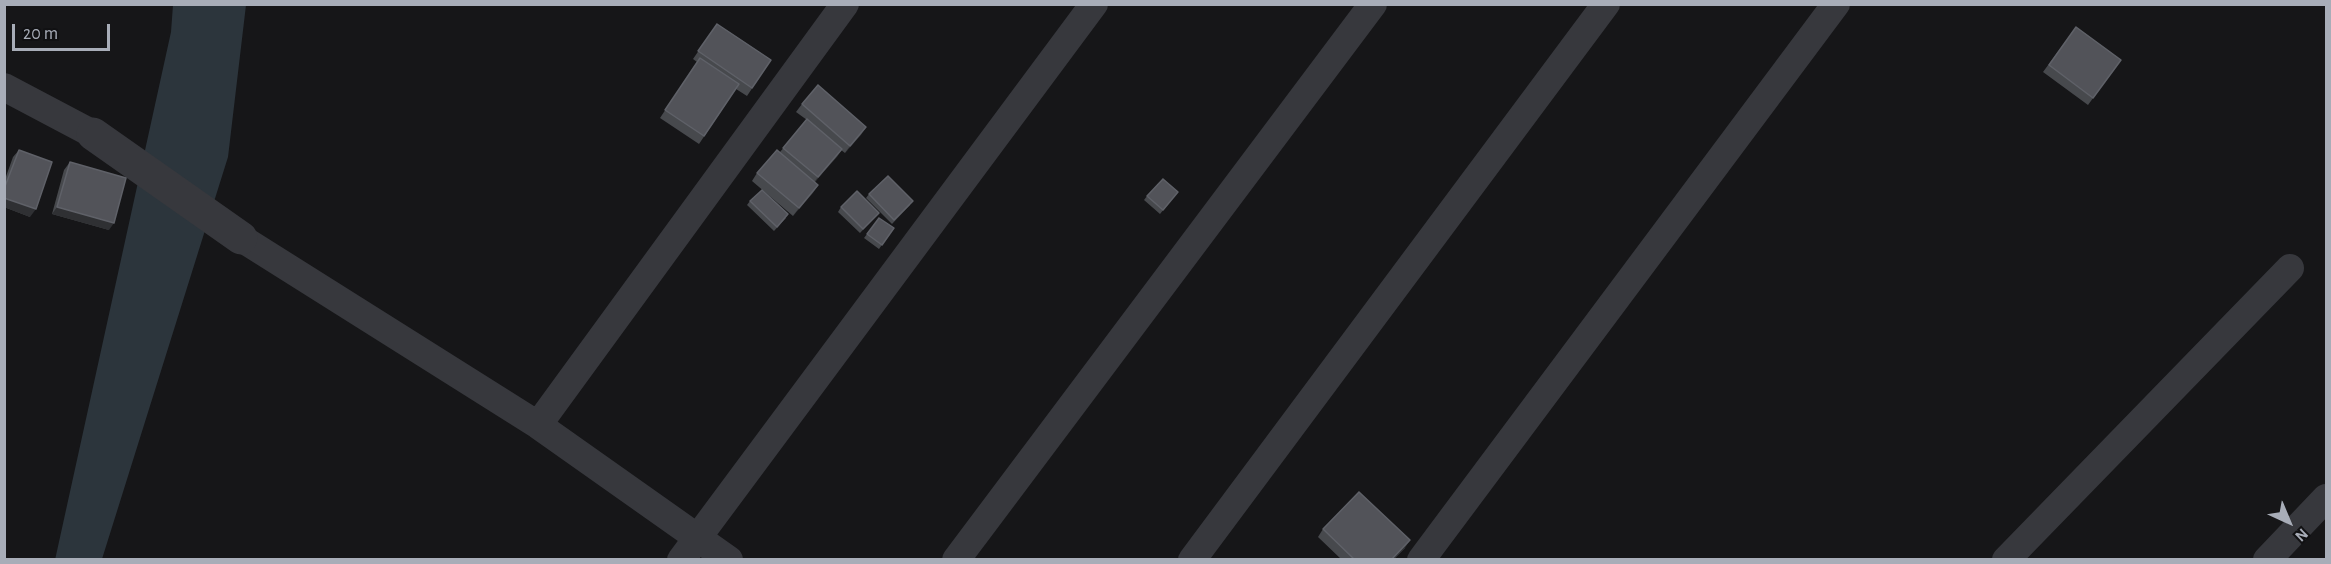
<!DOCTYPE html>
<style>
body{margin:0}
#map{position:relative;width:2331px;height:564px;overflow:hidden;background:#161618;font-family:"Alegreya Sans",sans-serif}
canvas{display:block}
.frame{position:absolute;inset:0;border:6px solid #a8adb8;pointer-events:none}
.north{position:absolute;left:2259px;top:492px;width:60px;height:60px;-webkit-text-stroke:4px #111113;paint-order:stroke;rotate:136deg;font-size:16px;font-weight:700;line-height:24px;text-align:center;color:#a8adb8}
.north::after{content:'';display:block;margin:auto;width:21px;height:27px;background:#a8adb8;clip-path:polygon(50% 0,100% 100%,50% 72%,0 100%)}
.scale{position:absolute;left:12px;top:24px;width:98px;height:27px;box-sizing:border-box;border:3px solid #a8adb8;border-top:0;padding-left:8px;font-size:18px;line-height:21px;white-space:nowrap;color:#a8adb8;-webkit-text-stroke:4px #111113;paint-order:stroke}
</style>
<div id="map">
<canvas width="2331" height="564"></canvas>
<div class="frame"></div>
<div class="north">N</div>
<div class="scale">20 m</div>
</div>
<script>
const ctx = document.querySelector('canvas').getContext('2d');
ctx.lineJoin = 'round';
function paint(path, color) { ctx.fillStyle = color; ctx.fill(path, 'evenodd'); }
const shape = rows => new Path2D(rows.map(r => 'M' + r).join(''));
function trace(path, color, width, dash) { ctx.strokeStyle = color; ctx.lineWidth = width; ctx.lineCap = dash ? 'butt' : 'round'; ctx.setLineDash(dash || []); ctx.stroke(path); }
paint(shape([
 [173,5,246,5,228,157,102,559,55,560,171,32]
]), '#2c353c');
trace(shape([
 [4,87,93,134],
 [241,238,538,425,729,560],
 [538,425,845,4],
 [681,560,1094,4],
 [956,560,1373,4],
 [1192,560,1606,4],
 [1421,560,1836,4],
 [2006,560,2290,268],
 [2267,560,2326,498]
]), '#37383d', 28);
trace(shape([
 [93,134,241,238]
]), '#37383d', 33);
paint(shape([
 [717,24,771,60,747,96,736,89,699,144,660,118,697,62,693,59],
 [2076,27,2121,60,2088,105,2043,72],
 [802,104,866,127,845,153,841,150,815,182,818,185,793,216,752,181,757,173,780,152,807,120,796,112],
 [19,150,30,217,4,207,4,182,13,157],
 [70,162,109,230,52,214,64,170],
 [1178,192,1160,214,1144,200,1147,196],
 [869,194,910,205,892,224,866,198],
 [750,201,786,218,774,231,747,205],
 [841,207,879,213,860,233,838,212],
 [879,218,894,228,879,249,864,238],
 [1323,529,1405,548,1393,560,1342,560,1318,537]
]), '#47494d');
paint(shape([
 [866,127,861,135,845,153,850,146],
 [842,149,837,157,812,185,818,177],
 [818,185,813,193,793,216,799,208],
 [4,198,36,209,30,217,4,207],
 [57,207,114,223,109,230,52,214],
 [1410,540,1405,548,1393,560,1391,560]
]), '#2f3033');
const building = shape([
 [717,24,771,60,752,88,698,51,717,24],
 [2076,27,2121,60,2093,98,2049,65,2076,27],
 [700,58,739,84,704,136,665,110,700,58],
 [818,85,866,127,850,146,802,104,818,85],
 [807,119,842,149,818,177,783,148,807,119],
 [19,150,52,162,36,209,4,198,4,189,19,150],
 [777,150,818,185,799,208,757,173,777,150],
 [70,162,126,178,114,223,57,207,70,162],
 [888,176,913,201,894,220,869,194,888,176],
 [1163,179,1178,192,1163,210,1147,196,1163,179],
 [762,190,788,214,777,227,750,201,762,190],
 [857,191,879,213,863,229,841,207,857,191],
 [879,218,894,228,882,245,867,234,879,218],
 [1359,492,1410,540,1391,560,1355,560,1323,529,1359,492]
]);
paint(building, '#525359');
trace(building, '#5f6168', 1.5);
</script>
